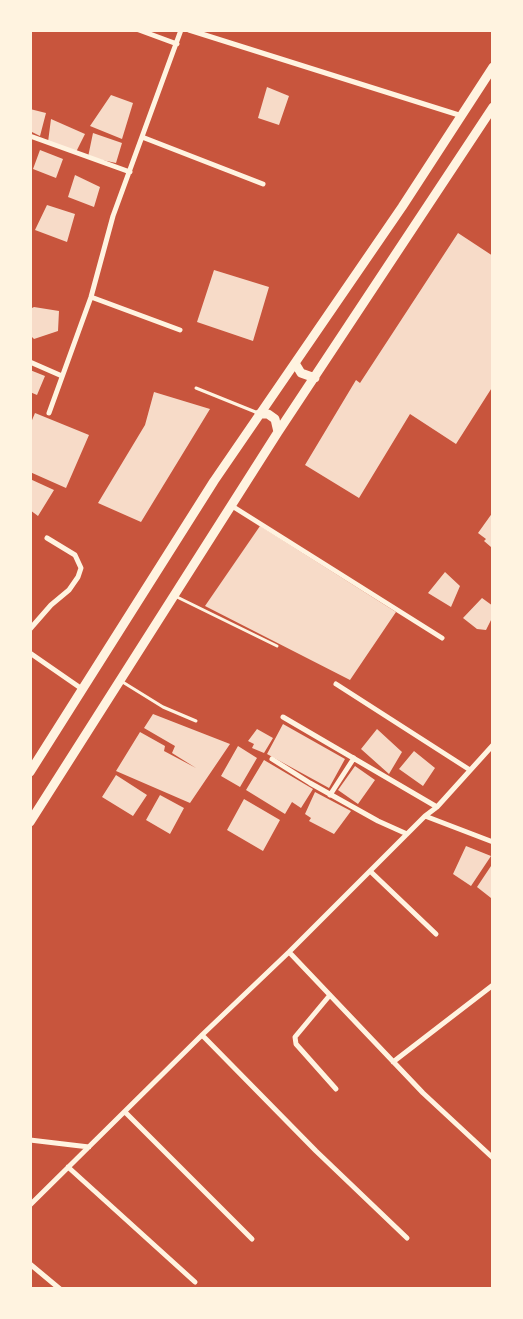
<!DOCTYPE html>
<style>
body{margin:0}
#map{position:relative;width:523px;height:1319px;overflow:hidden;background:#c8553d;font-family:"Source Serif 4",serif}
canvas{display:block}
.frame{position:absolute;inset:0;border:32px solid #fff3e0;pointer-events:none}
</style>
<div id="map">
<canvas width="523" height="1319"></canvas>
<div class="frame"></div>
</div>
<script>
const ctx = document.querySelector('canvas').getContext('2d');
ctx.lineJoin = 'round';
function paint(path, color) { ctx.fillStyle = color; ctx.fill(path, 'evenodd'); }
const shape = rows => new Path2D(rows.map(r => 'M' + r).join(''));
function trace(path, color, width, dash) { ctx.strokeStyle = color; ctx.lineWidth = width; ctx.lineCap = dash ? 'butt' : 'round'; ctx.setLineDash(dash || []); ctx.stroke(path); }
paint(shape([
 [267,87,289,96,279,125,258,118],
 [111,95,133,103,122,139,90,126],
 [30,109,46,113,40,136,30,131],
 [51,119,85,134,76,152,48,142],
 [93,133,122,143,116,163,88,157],
 [40,150,63,159,56,178,33,169],
 [75,175,100,187,94,207,68,197],
 [47,205,75,214,67,242,35,230],
 [458,233,493,256,493,386,456,444,410,414,359,498,305,465,356,380,360,383],
 [214,270,269,287,253,341,197,322],
 [34,307,59,311,58,331,34,339,30,335,30,309],
 [30,370,45,376,37,395,30,392],
 [154,392,210,409,141,522,98,503,145,425],
 [35,413,89,435,66,488,30,472,30,425],
 [30,479,54,490,38,516,30,510],
 [493,512,493,544,491,547,484,541,486,539,478,533],
 [260,526,396,612,350,680,205,606],
 [445,572,460,586,451,607,428,593],
 [482,598,493,606,493,616,486,630,477,629,463,618],
 [153,714,230,744,190,803,116,771,140,732,165,746,164,751,196,768,172,753,175,746,144,728],
 [283,724,345,759,329,788,267,754],
 [257,729,273,738,264,753,252,748,254,744,248,741],
 [377,729,402,752,389,774,361,749],
 [238,746,257,758,240,787,221,776],
 [414,751,435,768,423,786,399,769],
 [264,760,313,789,301,808,292,802,285,814,246,790],
 [355,766,375,780,358,804,338,790],
 [116,775,147,795,133,816,102,797],
 [315,792,351,811,334,834,309,821,311,818,305,814],
 [160,795,184,808,170,834,146,820],
 [244,799,280,820,263,851,227,830],
 [466,846,491,856,471,886,453,874],
 [493,863,493,895,491,898,477,887]
]), '#f7dbc8');
trace(shape([
 [196,388,258,413],
 [177,597,277,646],
 [121,681,163,707,196,721]
]), '#fff3e0', 3);
trace(shape([
 [139,30,177,44],
 [189,30,462,116],
 [30,136,130,172],
 [142,137,263,184],
 [91,297,180,330],
 [30,362,62,376],
 [49,413,91,297,113,216,181,30],
 [232,506,442,638],
 [30,629,51,605,69,590,78,577,81,568,75,555,47,538],
 [30,653,82,689],
 [336,684,470,770],
 [283,717,437,807],
 [272,759,310,783,378,821,407,834],
 [330,795,354,758],
 [425,816,493,842],
 [370,871,436,934],
 [289,952,423,1093,493,1158],
 [330,995,295,1037,296,1044,336,1089],
 [202,1035,316,1151,407,1238],
 [393,1062,493,985],
 [125,1112,252,1239],
 [30,1140,89,1147],
 [68,1167,195,1282],
 [30,1205,202,1035,289,952,425,816,437,807,493,745],
 [30,1264,60,1289]
]), '#fff3e0', 5);
trace(shape([
 [295,363,301,373,315,378],
 [259,414,268,414,275,419,278,432],
 [30,772,214,481,402,207,493,67],
 [30,822,278,432,493,107]
]), '#fff3e0', 9);
</script>
